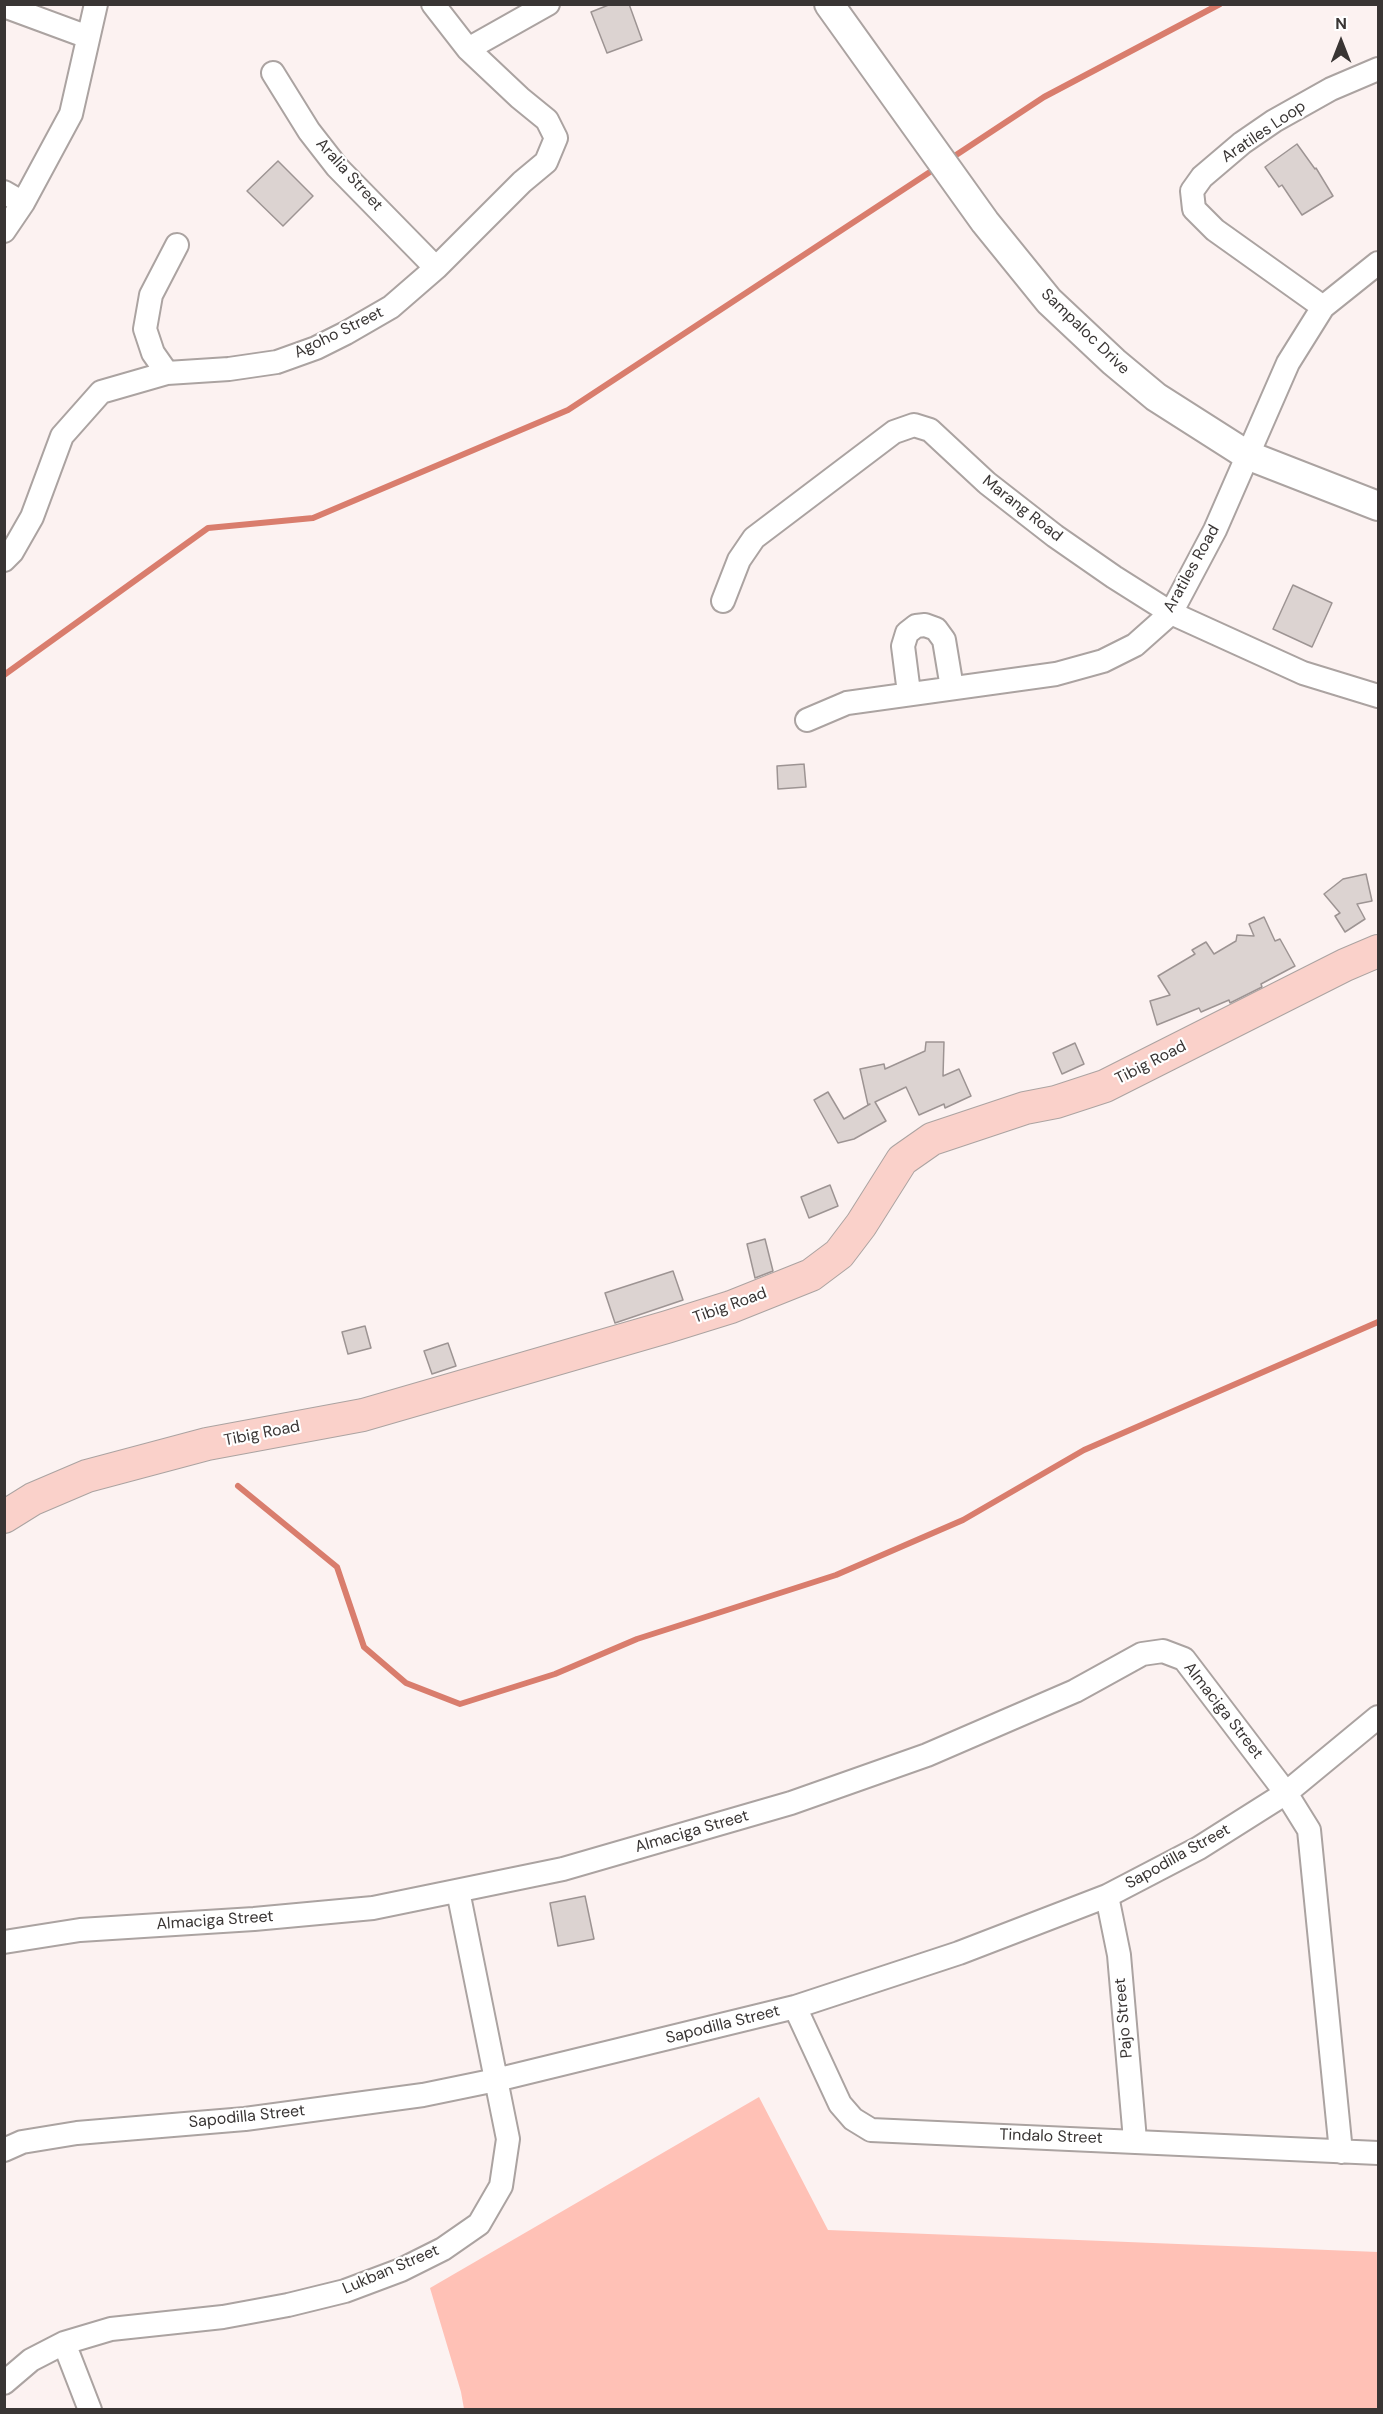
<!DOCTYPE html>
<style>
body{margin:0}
#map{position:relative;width:1383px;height:2414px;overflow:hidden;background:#fcf2f1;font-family:"DM Sans",sans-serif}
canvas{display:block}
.frame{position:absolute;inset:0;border:6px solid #393534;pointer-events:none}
.north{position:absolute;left:1311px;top:12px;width:60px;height:60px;-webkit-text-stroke:4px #fff;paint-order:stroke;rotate:0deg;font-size:16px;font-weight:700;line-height:24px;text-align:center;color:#393534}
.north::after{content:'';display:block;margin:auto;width:21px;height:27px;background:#393534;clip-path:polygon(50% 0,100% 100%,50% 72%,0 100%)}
</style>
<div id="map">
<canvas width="1383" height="2414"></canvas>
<div class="frame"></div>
<div class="north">N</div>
</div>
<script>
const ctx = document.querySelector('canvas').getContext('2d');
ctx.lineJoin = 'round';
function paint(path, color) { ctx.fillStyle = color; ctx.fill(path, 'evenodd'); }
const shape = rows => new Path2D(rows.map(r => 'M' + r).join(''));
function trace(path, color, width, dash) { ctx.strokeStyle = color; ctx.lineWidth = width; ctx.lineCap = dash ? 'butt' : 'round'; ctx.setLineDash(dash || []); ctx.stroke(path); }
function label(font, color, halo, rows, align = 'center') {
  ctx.font = font + ' "DM Sans",sans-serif'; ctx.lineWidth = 4.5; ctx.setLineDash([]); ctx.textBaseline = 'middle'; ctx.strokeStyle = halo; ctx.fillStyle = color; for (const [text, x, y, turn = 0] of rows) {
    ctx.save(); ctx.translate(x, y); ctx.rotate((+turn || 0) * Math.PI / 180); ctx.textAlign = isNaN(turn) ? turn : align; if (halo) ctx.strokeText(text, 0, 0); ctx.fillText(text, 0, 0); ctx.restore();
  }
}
paint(shape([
 [759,2097,828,2230,1378,2252,1378,2409,464,2409,461,2392,430,2288]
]), '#ffc1b6');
trace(shape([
 [950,159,1044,97,1220,4],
 [4,675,208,528,313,518,568,410,936,168],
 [238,1486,337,1567,364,1647,406,1683,460,1704,555,1674,637,1639,836,1575,963,1520,1084,1450,1378,1322]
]), '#d97d6d', 6);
const building = shape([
 [611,4,629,4,642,40,607,53,591,12,611,4],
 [1297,144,1315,169,1316,168,1333,196,1302,215,1282,185,1279,187,1265,167,1297,144],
 [278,161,313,196,283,226,247,191,278,161],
 [1293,585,1332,603,1312,647,1273,629,1293,585],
 [804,764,806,787,778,789,777,766,804,764],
 [1366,874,1372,901,1357,904,1365,919,1345,932,1335,916,1340,913,1324,894,1343,879,1366,874],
 [1264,917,1275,941,1280,939,1295,966,1261,984,1262,987,1230,1003,1229,1000,1201,1012,1199,1008,1157,1025,1150,1001,1170,995,1158,976,1195,954,1192,950,1206,942,1214,954,1236,941,1237,935,1254,936,1249,924,1264,917],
 [926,1042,944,1042,943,1076,959,1069,971,1096,945,1108,944,1104,919,1115,906,1087,875,1102,886,1121,854,1139,838,1143,814,1100,828,1092,844,1119,870,1104,868,1105,860,1069,884,1064,885,1069,925,1051,926,1042],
 [1075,1043,1084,1064,1062,1074,1053,1053,1075,1043],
 [830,1185,838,1206,809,1218,801,1197,830,1185],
 [765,1239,773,1271,755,1278,747,1244,765,1239],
 [673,1271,683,1300,615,1323,605,1293,673,1271],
 [365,1326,371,1348,348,1354,342,1332,365,1326],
 [448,1343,456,1366,432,1374,424,1351,448,1343],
 [585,1896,594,1939,558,1946,550,1903,585,1896]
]);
paint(building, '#dcd3d1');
trace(building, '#9d9493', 1.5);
const minor = shape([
 [4,6,88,37],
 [468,49,548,4],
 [273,73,309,131,337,167,436,268],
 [4,192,23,203],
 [4,231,23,203,71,114,96,4],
 [1323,307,1215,230,1194,209,1192,191,1202,177,1242,143,1274,121,1331,89,1378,69],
 [167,373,153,353,145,329,151,295,177,245],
 [4,560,12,552,32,517,62,436,101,392,167,373,229,369,277,362,316,348,346,333,391,307,436,268,522,182,546,162,556,138,547,120,520,98,468,49,433,4],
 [723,601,739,560,754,538,894,432,914,425,930,430,987,483,1055,536,1114,577,1171,613,1303,673,1378,696],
 [909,693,903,646,907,633,916,626,925,625,936,629,944,640,952,688],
 [807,720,847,703,1056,674,1103,661,1135,645,1171,613,1215,530,1288,363,1323,307,1378,263],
 [1107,1896,1119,1955,1135,2140],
 [4,1942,80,1930,254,1919,373,1908,563,1869,791,1803,927,1755,1075,1691,1142,1654,1163,1651,1184,1659,1286,1793,1309,1830,1341,2152],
 [795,2007,840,2104,853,2119,871,2130,1378,2153],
 [4,2150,22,2142,77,2133,245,2119,423,2095,496,2080,795,2007,959,1953,1107,1896,1199,1848,1286,1793,1378,1717],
 [64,2343,90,2410],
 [4,2383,31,2360,64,2343,111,2329,223,2317,288,2305,345,2291,401,2270,443,2249,479,2224,501,2186,508,2139,458,1891]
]);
const tertiary = shape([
 [829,4,985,222,1049,301,1114,362,1156,397,1247,455,1378,506]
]);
const secondary = shape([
 [4,1517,33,1499,87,1476,207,1444,363,1415,667,1327,731,1307,811,1275,839,1254,861,1225,902,1160,932,1139,1025,1108,1056,1102,1105,1086,1345,965,1378,951]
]);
trace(minor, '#aba3a1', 26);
trace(tertiary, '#aba3a1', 32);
trace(secondary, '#aba3a1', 34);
trace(minor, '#fff', 22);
trace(tertiary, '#fff', 28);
trace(secondary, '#fad1ca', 32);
label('16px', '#393534', '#fff', [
 ["Aratiles Loop",1264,132,-34],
 ["Aralia Street",349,175,48],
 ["Sampaloc Drive",1085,332,44],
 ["Agoho Street",339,333,-26],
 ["Marang Road",1022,509,38],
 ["Aratiles Road",1192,569,-61],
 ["Tibig Road",1151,1063,-27],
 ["Tibig Road",730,1306,-20],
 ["Tibig Road",262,1434,-11],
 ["Almaciga Street",1223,1711,52],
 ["Almaciga Street",692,1832,-16],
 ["Sapodilla Street",1178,1857,-29],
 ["Almaciga Street",215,1921,-4],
 ["Pajo Street",1124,2018,-95],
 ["Sapodilla Street",723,2025,-14],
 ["Sapodilla Street",247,2117,-6],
 ["Tindalo Street",1051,2137,2],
 ["Lukban Street",391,2270,-23]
]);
</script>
